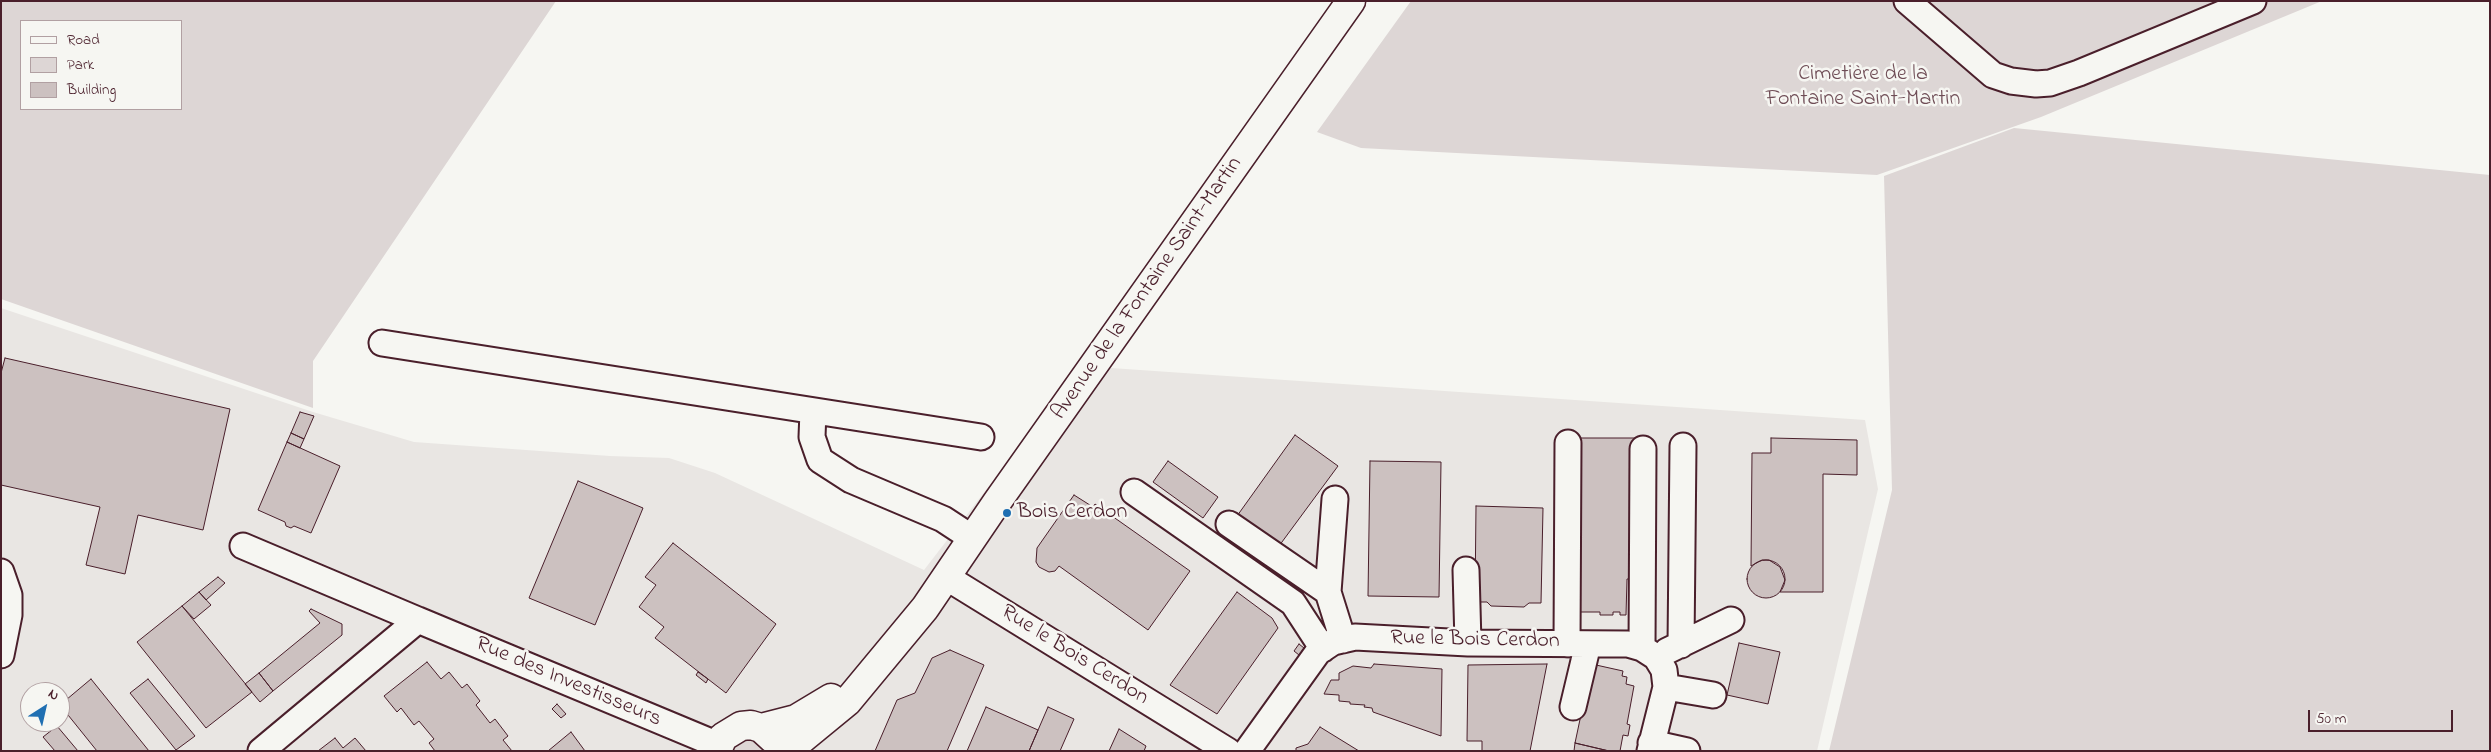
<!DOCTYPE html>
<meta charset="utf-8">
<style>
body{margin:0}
#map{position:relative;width:2491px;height:752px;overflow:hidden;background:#f6f6f2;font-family:"Indie Flower",sans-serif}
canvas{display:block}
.frame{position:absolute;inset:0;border:2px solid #4a1f2b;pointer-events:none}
.legend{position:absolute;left:20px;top:20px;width:162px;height:90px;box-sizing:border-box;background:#f6f6f2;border:1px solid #b1a0a2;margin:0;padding:6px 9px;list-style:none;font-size:15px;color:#4a1f2b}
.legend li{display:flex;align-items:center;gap:10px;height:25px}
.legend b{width:25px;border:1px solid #b1a0a2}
.north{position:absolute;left:20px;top:682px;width:50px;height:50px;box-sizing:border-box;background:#f6f6f2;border:1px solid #b1a0a2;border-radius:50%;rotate:35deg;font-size:14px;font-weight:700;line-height:20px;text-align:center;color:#4a1f2b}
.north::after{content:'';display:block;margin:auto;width:18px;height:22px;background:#1f6fb2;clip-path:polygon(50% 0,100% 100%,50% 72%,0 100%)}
.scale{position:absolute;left:2308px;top:710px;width:145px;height:22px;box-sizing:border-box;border:2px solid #4a1f2b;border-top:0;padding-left:6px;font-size:15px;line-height:18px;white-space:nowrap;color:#4a1f2b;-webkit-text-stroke:4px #f6f6f2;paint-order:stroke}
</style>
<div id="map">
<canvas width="2491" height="752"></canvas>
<div class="frame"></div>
<ul class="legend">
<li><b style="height:6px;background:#f6f6f2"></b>Road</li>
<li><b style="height:14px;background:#ddd6d5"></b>Park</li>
<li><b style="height:14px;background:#ccc1c0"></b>Building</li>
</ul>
<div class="north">N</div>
<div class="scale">50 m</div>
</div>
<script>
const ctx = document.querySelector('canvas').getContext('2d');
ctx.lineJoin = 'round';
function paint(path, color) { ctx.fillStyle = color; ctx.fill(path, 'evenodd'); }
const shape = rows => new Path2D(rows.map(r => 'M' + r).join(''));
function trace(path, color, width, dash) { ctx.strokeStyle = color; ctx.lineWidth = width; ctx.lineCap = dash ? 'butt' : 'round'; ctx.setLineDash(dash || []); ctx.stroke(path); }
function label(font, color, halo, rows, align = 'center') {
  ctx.font = font + ' "Indie Flower",sans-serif'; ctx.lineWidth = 5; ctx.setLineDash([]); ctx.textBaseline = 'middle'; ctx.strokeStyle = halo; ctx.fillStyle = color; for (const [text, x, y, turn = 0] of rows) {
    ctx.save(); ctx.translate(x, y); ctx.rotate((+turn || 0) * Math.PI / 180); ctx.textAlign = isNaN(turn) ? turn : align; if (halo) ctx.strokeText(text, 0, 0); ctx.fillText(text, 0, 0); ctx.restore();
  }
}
paint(shape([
 [1,308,313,412,414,442,610,456,669,458,715,473,924,570,1082,366,1865,420,1878,489,1817,751,1,751],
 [30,692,60,692,60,722,30,722]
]), '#e9e6e3');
paint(shape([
 [1,1,556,1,313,361,313,408,1,299],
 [21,21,181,21,181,109,21,109],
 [1411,1,2322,1,2041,117,1877,175,1361,148,1317,132],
 [2014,128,2490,175,2490,751,1829,751,1892,490,1884,176],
 [748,734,771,751,727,751]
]), '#ddd6d5');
const building = shape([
 [5,358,230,409,203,530,138,515,125,574,86,565,100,507,1,485,1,373,5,358],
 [300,412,314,416,304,439,291,433,300,412],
 [291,433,304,439,300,448,287,442,291,433],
 [1295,435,1338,466,1279,546,1237,516,1295,435],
 [1577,438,1635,438,1633,579,1627,579,1626,615,1620,615,1620,612,1613,612,1613,615,1600,615,1600,612,1579,612,1577,438],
 [1771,438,1857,440,1857,475,1823,474,1823,592,1780,592,1785,580,1780,567,1769,560,1762,560,1751,566,1752,453,1771,453,1771,438],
 [287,442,340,466,311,533,294,526,291,528,286,526,285,522,258,510,287,442],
 [1168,461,1218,497,1203,518,1153,482,1168,461],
 [1370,461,1441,462,1439,597,1368,596,1370,461],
 [578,481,643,508,595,625,529,598,578,481],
 [1074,495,1093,507,1095,504,1190,571,1148,630,1059,566,1055,571,1049,572,1039,567,1036,562,1037,548,1074,495],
 [1476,506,1543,508,1541,603,1529,603,1524,607,1491,606,1487,602,1475,602,1476,506],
 [673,543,776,624,726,693,655,638,664,627,639,607,656,585,645,577,673,543],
 '1747 579a19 19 0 1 1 38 0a19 19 0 1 1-38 0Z',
 [218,577,225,583,206,600,199,592,218,577],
 [199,592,211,605,194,619,182,606,199,592],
 [1237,592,1272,618,1278,628,1217,714,1170,685,1237,592],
 [182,606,252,692,206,728,137,642,182,606],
 [311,609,342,624,342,635,273,691,259,673,320,623,309,611,311,609],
 [1739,643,1780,652,1768,704,1727,695,1739,643],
 [1299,644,1304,648,1299,655,1294,651,1299,644],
 [950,650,984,665,947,751,875,751,897,700,915,693,932,658,950,650],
 [427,662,441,679,449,672,462,688,467,684,480,701,476,705,490,723,495,719,508,736,503,740,512,751,435,751,429,743,434,739,419,721,414,725,401,708,397,712,384,696,427,662],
 [1374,664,1442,669,1441,736,1373,712,1372,708,1364,707,1365,705,1350,704,1350,702,1339,701,1339,695,1324,694,1331,680,1339,680,1339,673,1353,666,1371,668,1374,664],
 [1547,664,1530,751,1482,751,1482,741,1467,741,1468,665,1547,664],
 [1596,665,1623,671,1622,676,1627,677,1626,684,1634,686,1627,724,1630,725,1628,736,1623,735,1620,751,1609,751,1575,743,1589,677,1593,678,1596,665],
 [698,672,708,679,706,683,696,675,698,672],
 [259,673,273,691,260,702,245,684,259,673],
 [91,679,149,751,97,751,60,705,91,679],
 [148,679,195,736,176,750,130,693,148,679],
 [557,704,566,714,561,718,552,709,557,704],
 [986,707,1038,730,1029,751,967,751,986,707],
 [1048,707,1074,719,1060,751,1029,751,1048,707],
 [57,726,78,751,55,751,43,737,57,726],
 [1320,727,1359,751,1296,751,1296,748,1308,744,1320,727],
 [1119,729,1146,746,1144,751,1109,751,1119,729],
 [571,732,585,751,548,751,571,732],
 [335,738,343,748,355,738,366,751,318,751,335,738],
 [1575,743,1609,751,1574,751,1575,743]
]);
paint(building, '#ccc1c0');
trace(building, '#4a1f2b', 1);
const minor = shape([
 [1907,1,1993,75,2011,81,2036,84,2050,83,2079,73,2253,1],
 [382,343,981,437],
 [813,411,812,437,820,460,851,480,943,519,972,538],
 [1134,492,1293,603,1323,649],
 [1229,524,1328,592,1343,640],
 [243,546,418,620,261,751],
 [1466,570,1468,643],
 [1,572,9,595,9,615,1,655],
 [946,577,1228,751],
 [1328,592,1335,499],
 [418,620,718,745],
 [1567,644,1568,443],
 [1681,645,1683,446],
 [1642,648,1643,449],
 [1667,651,1731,620],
 [1666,687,1713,695],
 [1573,707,1588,644],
 [1651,743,1687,751],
 [1247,751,1318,652,1333,642,1355,637,1468,643,1628,644,1642,648,1656,657,1664,670,1666,687,1650,751]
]);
const major = shape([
 [761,728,796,719,831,698],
 [717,751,723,737,741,726,751,725,761,728,773,739],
 [791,751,797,743,847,702,925,608,997,502,1351,1]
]);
trace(minor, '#4a1f2b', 29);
trace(major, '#4a1f2b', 31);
trace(minor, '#f6f6f2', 25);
trace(major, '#f6f6f2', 28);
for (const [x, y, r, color] of [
 [1007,513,5,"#1f6fb2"]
]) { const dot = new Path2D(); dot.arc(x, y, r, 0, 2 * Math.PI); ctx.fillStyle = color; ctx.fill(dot); trace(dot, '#f6f6f2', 2); }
label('22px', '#6f4d56', '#f6f6f2', [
 ["Cimetière de la",1863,75],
 ["Fontaine Saint-Martin",1863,100]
]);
label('22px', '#4a1f2b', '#f6f6f2', [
 ["Avenue de la Fontaine Saint-Martin",1148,289,-55],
 ["Rue le Bois Cerdon",1475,641,1],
 ["Rue le Bois Cerdon",1074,656,32],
 ["Rue des Investisseurs",568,683,23]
]);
label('22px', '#4a1f2b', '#f6f6f2', [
 ["Bois Cerdon",1017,513]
], 'left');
</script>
